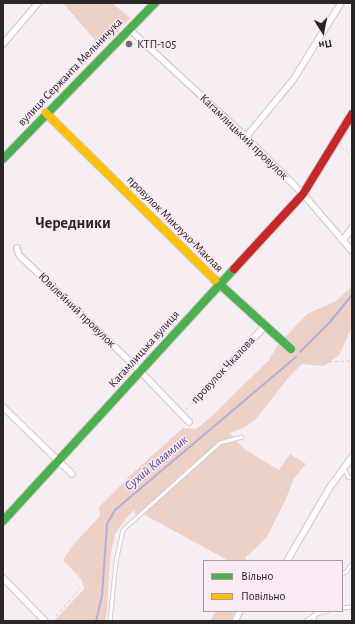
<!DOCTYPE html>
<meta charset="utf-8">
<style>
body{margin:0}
#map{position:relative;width:355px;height:624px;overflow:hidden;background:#f6eef2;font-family:"Alegreya Sans",sans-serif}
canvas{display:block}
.frame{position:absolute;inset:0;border:4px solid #2b2528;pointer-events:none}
.legend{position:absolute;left:203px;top:560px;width:140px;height:52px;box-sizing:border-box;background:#faeaf3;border:1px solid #a79ba2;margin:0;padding:5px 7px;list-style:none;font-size:12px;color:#2b2528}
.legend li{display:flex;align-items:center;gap:8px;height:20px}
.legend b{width:20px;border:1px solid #a79ba2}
.north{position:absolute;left:303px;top:12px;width:40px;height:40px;-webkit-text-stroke:3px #faeaf3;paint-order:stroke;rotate:169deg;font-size:11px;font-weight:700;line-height:16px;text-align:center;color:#2b2528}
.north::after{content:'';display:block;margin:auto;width:14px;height:18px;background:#2b2528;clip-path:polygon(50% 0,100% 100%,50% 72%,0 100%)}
</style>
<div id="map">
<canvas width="355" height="624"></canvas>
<div class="frame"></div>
<ul class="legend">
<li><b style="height:5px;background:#4caf50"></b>Вільно</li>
<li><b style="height:5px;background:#ffc107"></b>Повільно</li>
</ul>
<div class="north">Пн</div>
</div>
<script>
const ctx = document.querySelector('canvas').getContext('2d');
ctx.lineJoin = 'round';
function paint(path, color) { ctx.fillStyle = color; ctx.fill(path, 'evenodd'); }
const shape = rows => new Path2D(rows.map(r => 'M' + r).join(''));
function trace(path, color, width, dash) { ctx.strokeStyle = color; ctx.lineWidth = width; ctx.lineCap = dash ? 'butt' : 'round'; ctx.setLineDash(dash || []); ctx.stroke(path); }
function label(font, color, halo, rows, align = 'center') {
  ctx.font = font + ' "Alegreya Sans",sans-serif'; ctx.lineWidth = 3; ctx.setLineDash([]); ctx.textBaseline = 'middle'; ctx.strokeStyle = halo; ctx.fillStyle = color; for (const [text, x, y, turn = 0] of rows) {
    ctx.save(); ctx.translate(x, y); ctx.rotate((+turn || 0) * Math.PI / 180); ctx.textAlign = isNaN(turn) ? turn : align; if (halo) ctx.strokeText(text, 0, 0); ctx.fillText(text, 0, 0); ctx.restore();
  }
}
paint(shape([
 [63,3,112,3,130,18,101,47],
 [352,286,352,327,339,355,324,366,302,364,289,377,256,419,245,427,230,433,244,449,279,470,290,454,306,464,294,478,285,501,267,537,245,558,248,561,229,561,143,514,135,514,134,510,127,517,115,534,110,557,107,612,105,621,54,621,84,589,82,580,63,560,73,545,100,516,99,507,134,472,183,428,196,429,210,418,269,360,277,346,307,314,336,301],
 [216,611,234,611,231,621,210,621]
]), '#edd0c6');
trace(shape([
 [300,352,330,322,352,295],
 [96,621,102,596,107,524,115,510,296,357]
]), '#b0b0d7', 2);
const lane = shape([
 [344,468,348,477,352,478],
 [342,574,346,572,352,564],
 [342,608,352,607],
 [317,611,316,614,328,611],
 [110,621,116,562,123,530,220,443,242,437],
 [306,621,316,614,313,621]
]);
const street = shape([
 [129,29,246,137,303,194,352,251],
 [3,44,38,3],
 [246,137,293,80,341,3],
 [343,240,352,228],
 [17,248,19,255,140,371,189,422],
 [218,376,265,326],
 [3,407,72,474],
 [287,561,330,487,352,457],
 [3,578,45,621],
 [235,621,240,611]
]);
const fast = shape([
 [3,159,155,3],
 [215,280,291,349],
 [3,521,234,269]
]);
const slow = shape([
 [46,113,215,280]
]);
const jam = shape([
 [234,269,303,194,352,114]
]);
trace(lane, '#d3ccd0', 5);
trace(street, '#d3ccd0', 8);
trace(fast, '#d3ccd0', 10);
trace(slow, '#d3ccd0', 10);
trace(jam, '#d3ccd0', 10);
trace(shape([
 [64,3,102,46],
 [93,3,104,14,123,25],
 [341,148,352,155],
 [296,353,303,360,322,362,352,361],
 [186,410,214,380],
 [52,621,80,588]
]), '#d2cfd1', 1, [3, 3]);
trace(lane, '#fefcfd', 3);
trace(street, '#fefcfd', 5.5);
trace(fast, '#4caf50', 8);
trace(slow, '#ffc107', 8);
trace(jam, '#c62828', 8);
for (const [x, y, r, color] of [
 [129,44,4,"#726b6f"]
]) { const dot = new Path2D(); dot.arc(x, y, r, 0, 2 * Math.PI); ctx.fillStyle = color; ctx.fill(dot); trace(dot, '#faeaf3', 1.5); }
label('12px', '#2b2528', '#faeaf3', [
 ["КТП-105",137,44]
], 'left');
label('12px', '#2b2528', '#faeaf3', [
 ["вулиця Сержанта Мельничука",70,72,-46],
 ["Кагамлицький провулок",244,137,44],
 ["провулок Миклухо-Маклая",175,224,45],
 ["Ювілейний провулок",77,310,44],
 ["Кагамлицька вулиця",144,349,-48],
 ["провулок Чкалова",223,370,-47]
]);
label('italic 13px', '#4b4a8e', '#faeaf3', [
 ["Сухий Кагамлик",156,463,-40]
]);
label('bold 16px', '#2b2528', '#faeaf3', [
 ["Чередники",73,223]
]);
</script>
